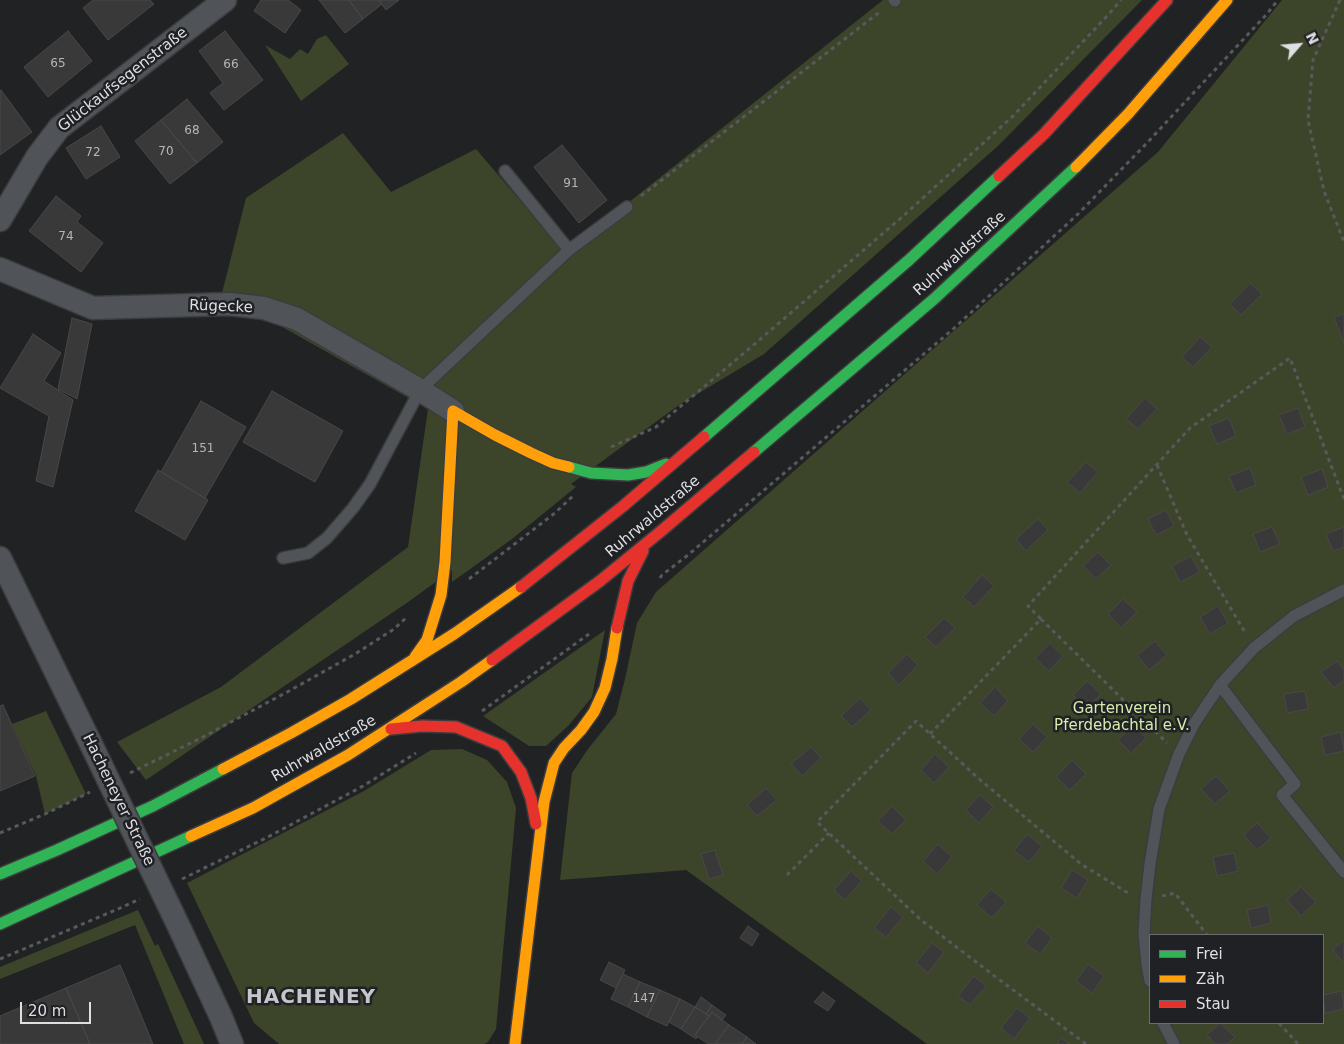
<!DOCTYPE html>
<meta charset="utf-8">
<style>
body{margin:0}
#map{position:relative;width:1344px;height:1044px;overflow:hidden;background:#212224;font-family:"DejaVu Sans",sans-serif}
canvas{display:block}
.legend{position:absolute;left:1149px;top:934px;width:175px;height:90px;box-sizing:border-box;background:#202125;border:1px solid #6c6d71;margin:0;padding:6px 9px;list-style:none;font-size:15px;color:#dfdfe2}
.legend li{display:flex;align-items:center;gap:10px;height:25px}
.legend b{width:25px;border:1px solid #6c6d71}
.north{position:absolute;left:1274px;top:20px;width:50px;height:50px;-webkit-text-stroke:4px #202125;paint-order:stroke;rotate:63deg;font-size:14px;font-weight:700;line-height:20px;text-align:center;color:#dfdfe2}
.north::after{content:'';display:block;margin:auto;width:18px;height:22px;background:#dfdfe2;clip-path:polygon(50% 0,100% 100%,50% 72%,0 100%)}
.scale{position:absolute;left:20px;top:1002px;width:71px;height:22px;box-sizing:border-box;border:2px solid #dfdfe2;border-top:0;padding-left:6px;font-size:15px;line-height:18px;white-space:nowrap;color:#dfdfe2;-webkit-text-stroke:4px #202125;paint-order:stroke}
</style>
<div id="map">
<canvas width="1344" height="1044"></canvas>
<ul class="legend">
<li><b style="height:6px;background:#30b455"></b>Frei</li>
<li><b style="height:6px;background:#ff9f0a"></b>Zäh</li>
<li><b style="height:6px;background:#e5322d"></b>Stau</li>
</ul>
<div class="north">N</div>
<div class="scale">20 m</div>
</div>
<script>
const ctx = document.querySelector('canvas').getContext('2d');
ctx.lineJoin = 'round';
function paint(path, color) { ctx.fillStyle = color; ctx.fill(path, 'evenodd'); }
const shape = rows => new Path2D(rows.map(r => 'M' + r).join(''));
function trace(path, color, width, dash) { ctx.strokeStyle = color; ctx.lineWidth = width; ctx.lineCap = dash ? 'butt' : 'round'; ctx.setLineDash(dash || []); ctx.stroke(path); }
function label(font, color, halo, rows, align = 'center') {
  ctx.font = font + ' "DejaVu Sans",sans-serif'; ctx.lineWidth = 5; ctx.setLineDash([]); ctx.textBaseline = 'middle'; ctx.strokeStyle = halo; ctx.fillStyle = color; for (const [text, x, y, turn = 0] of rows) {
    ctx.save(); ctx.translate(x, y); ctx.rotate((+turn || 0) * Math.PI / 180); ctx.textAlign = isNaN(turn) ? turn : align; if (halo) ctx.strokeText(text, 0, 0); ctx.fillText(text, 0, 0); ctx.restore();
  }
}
paint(shape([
 [883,0,1142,0,999,145,764,354,679,405,571,484,576,487,512,539,452,582,452,570,411,600,146,780,117,742,221,687,408,547,428,409,222,293,246,198,343,133,391,192,476,149,565,253],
 [1282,0,1344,0,1344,1044,927,1044,686,870,560,880,572,773,588,749,616,714,625,679,637,623,656,592,1158,152],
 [1150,935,1323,935,1323,1023,1150,1023],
 [326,35,349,64,301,101,265,45,290,59,300,49,308,54,317,39],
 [605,630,592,697,569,725,546,746,529,746,483,716],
 [46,711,86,794,45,814,36,776,12,724],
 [462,749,487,760,507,782,516,808,496,1029,488,1042,484,1044,279,1044,254,1023,187,883,364,791,431,750],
 [138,910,155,946,158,944,204,1044,184,1044,135,925,0,979,0,967]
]), '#3c452a');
const building = shape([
 [93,0,150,0,154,4,108,40,83,8,93,0],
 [261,0,288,0,301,10,285,33,254,11,261,0],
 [319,0,349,0,363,19,345,33,319,0],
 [349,0,379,0,382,4,363,19,349,0],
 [379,0,399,0,386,10,379,0],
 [68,31,92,61,48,97,24,67,68,31],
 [225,31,263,80,224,110,210,93,223,83,199,51,225,31],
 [1,90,32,132,0,155,0,91,1,90],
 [187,99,223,142,197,163,161,120,187,99],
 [161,120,197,163,170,184,135,141,161,120],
 [101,126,120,157,86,179,66,148,101,126],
 [562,145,607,200,579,223,534,167,562,145],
 [56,196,81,216,77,222,103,243,81,272,29,231,56,196],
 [1250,283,1262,294,1241,315,1230,304,1250,283],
 [1344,314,1344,343,1334,317,1344,314],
 [72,318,92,324,77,399,58,389,72,318],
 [33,334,61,353,44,381,73,400,53,487,36,481,49,416,0,388,33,334],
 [1200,337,1212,347,1193,367,1182,357,1200,337],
 [272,391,343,431,315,482,243,442,272,391],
 [1145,398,1157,409,1138,429,1126,419,1145,398],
 [201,401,246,427,205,498,161,472,201,401],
 [1298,408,1305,427,1287,434,1279,415,1298,408],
 [1229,418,1236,436,1217,444,1209,426,1229,418],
 [1086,462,1098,472,1080,493,1067,482,1086,462],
 [1250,468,1256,485,1236,493,1229,476,1250,468],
 [1322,469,1328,487,1308,495,1301,477,1322,469],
 [158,470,208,500,185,540,135,511,158,470],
 [1166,510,1174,526,1156,535,1148,519,1166,510],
 [1038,519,1048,530,1026,551,1016,539,1038,519],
 [1272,527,1280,544,1260,552,1253,534,1272,527],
 [1344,527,1344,547,1333,551,1326,534,1344,527],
 [1098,552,1111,565,1096,579,1083,566,1098,552],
 [1191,556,1200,572,1180,582,1172,566,1191,556],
 [982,575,994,586,974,607,963,597,982,575],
 [1123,599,1137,612,1121,628,1108,614,1123,599],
 [1218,606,1228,623,1210,634,1200,617,1218,606],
 [944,618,955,628,936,647,925,637,944,618],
 [1155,641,1167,655,1149,670,1137,655,1155,641],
 [1050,643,1063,656,1049,671,1035,658,1050,643],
 [907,654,918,665,899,685,888,673,907,654],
 [1337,661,1344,670,1344,680,1334,688,1321,672,1337,661],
 [1087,681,1101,694,1086,709,1073,695,1087,681],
 [995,687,1008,701,994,716,980,703,995,687],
 [1305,691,1308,709,1287,713,1284,694,1305,691],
 [860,698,871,710,852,727,841,716,860,698],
 [3,705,35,776,0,791,0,706,3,705],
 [1033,724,1047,737,1033,752,1019,739,1033,724],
 [1134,725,1146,738,1131,753,1118,740,1134,725],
 [1341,732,1344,751,1325,755,1321,737,1341,732],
 [811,747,821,758,802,776,791,764,811,747],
 [935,754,949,767,934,783,921,770,935,754],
 [1072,760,1086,774,1070,790,1056,777,1072,760],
 [1216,776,1230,791,1215,804,1201,789,1216,776],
 [766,788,777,800,757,816,747,805,766,788],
 [980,795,993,807,979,823,966,810,980,795],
 [892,806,906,820,892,834,878,821,892,806],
 [1257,823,1271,838,1257,850,1244,835,1257,823],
 [1027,834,1042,846,1029,862,1014,851,1027,834],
 [938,844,952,857,937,874,923,861,938,844],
 [715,850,723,875,709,879,701,854,715,850],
 [1234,853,1238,871,1217,876,1213,857,1234,853],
 [1072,870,1088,880,1077,898,1061,888,1072,870],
 [851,871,862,881,845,900,834,890,851,871],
 [1301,887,1316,902,1301,916,1287,900,1301,887],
 [991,889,1006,902,992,918,977,905,991,889],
 [1268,905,1271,923,1251,928,1247,910,1268,905],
 [891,907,903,917,886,937,874,928,891,907],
 [748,926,759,934,752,946,740,938,748,926],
 [1038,926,1052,938,1040,954,1025,943,1038,926],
 [1344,940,1344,963,1333,950,1344,940],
 [932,943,944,952,928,973,916,963,932,943],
 [609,962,625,970,616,988,600,980,609,962],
 [1088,964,1104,976,1092,993,1076,981,1088,964],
 [120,965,124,974,153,1044,90,1044,66,988,120,965],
 [623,974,640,982,628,1007,611,999,623,974],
 [974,976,986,986,970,1005,958,996,974,976],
 [640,982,660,990,647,1017,628,1007,640,982],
 [66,988,90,1044,0,1044,0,1016,66,988],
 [660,990,680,999,667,1026,647,1017,660,990],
 [1342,991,1344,1009,1325,1013,1323,995,1342,991],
 [823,992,835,1001,828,1011,814,1002,823,992],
 [701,997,712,1005,706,1014,695,1007,701,997],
 [680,999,695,1007,681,1029,669,1022,680,999],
 [712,1005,726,1015,722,1020,712,1012,709,1016,706,1014,712,1005],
 [695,1007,709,1016,695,1035,697,1037,696,1039,681,1029,695,1007],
 [1017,1008,1030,1018,1014,1039,1001,1028,1017,1008],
 [712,1012,729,1025,715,1044,708,1044,695,1035,712,1012],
 [1220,1023,1235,1037,1228,1044,1215,1044,1207,1035,1220,1023],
 [729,1025,747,1037,742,1044,715,1044,729,1025],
 [747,1037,756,1044,742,1044,747,1037],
 [1061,1038,1070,1044,1057,1044,1061,1038]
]);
paint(building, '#393939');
trace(building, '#494849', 1);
const lane = shape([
 [894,0,895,1],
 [505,171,569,250],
 [283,558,308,553,327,538,353,508,370,484,420,390,569,250,627,207],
 [1220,685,1295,784,1282,795,1344,872],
 [1150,981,1147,965,1144,934,1146,899,1150,864,1159,809,1179,754,1194,724,1220,685,1254,648,1294,616,1344,590],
 [1163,1023,1174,1044]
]);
const street = shape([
 [0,220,37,157,59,128,225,0],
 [0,269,93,308,230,304,264,308,297,319,420,390,453,411],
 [0,558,90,742],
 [181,931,221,1017,232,1044]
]);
const fast = shape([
 [704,437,909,260,999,176],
 [754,452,934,299,1076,167],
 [569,467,591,473,628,475,646,472,666,464],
 [0,874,57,850,153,806,223,769],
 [0,924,191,836]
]);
const slow = shape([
 [1076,167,1128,114,1227,0],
 [415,657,427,640,441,595,445,562,453,411,495,435,531,453,553,463,569,467],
 [223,769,291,733,351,699,454,634,521,587],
 [191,836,253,808,348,755,461,682,492,660],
 [515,1044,544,802,554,763,564,748,581,730,594,712,605,688,612,659,617,628]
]);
const jam = shape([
 [999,176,1044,134,1167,0],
 [521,587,622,507,704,437],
 [617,628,628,581,643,551],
 [492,660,600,581,660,532,754,452],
 [391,729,422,726,456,727,502,746,521,772,531,798,536,824]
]);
trace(lane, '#3c3c3e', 14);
trace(street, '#3c3c3e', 25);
trace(fast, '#3c3c3e', 14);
trace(slow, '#3c3c3e', 14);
trace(jam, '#3c3c3e', 14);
trace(shape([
 [1340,0,1313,60,1308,120,1324,191,1344,242],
 [641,196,881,11],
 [611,447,656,427,750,348,902,217,1013,116,1108,15,1121,0],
 [1157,465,1187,535,1246,634],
 [660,578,662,575,688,555,952,330,1077,215,1146,144,1266,15,1278,0],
 [469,579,555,513,574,495],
 [1041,619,1167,743],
 [482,711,589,634],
 [930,734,1041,619,1028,606,1190,428,1290,358,1344,499],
 [130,773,201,738,289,691,355,654,394,629,407,617],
 [0,833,45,814,90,792],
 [787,875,829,833],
 [182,879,266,838,363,786,416,753],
 [1162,896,1175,893,1207,935],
 [0,959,118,909,140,899],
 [1279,1023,1298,1044],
 [1086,1044,997,978,921,920,817,822,916,721,978,778,1081,864,1128,893]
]), '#57595b', 3, [4, 4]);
trace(lane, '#505458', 11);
trace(street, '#505458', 22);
trace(fast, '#30b455', 11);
trace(slow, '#ff9f0a', 11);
trace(jam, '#e5322d', 11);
const streetBridge = shape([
 [90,742,181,931]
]);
trace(streetBridge, '#3c3c3e', 25, []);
trace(streetBridge, '#505458', 22);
label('12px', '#b6b6b8', null, [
 ["65",58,64],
 ["66",231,65],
 ["68",192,131],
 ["70",166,152],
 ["72",93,153],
 ["91",571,184],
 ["74",66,237],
 ["151",203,449],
 ["147",644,999]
]);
label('15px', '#dfdfe2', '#202125', [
 ["Glückaufsegenstraße",123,80,-38],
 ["Ruhrwaldstraße",960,254,-42],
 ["Rügecke",221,307,2],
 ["Ruhrwaldstraße",653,517,-40],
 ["Ruhrwaldstraße",324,749,-30],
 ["Hacheneyer Straße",118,800,64]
]);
label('15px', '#d6ecab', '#202125', [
 ["Gartenverein",1122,709],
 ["Pferdebachtal e.V.",1122,726]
]);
ctx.letterSpacing = '1px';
label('bold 20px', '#c6c7cc', '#202125', [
 ["HACHENEY",311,998]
]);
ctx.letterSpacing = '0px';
</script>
